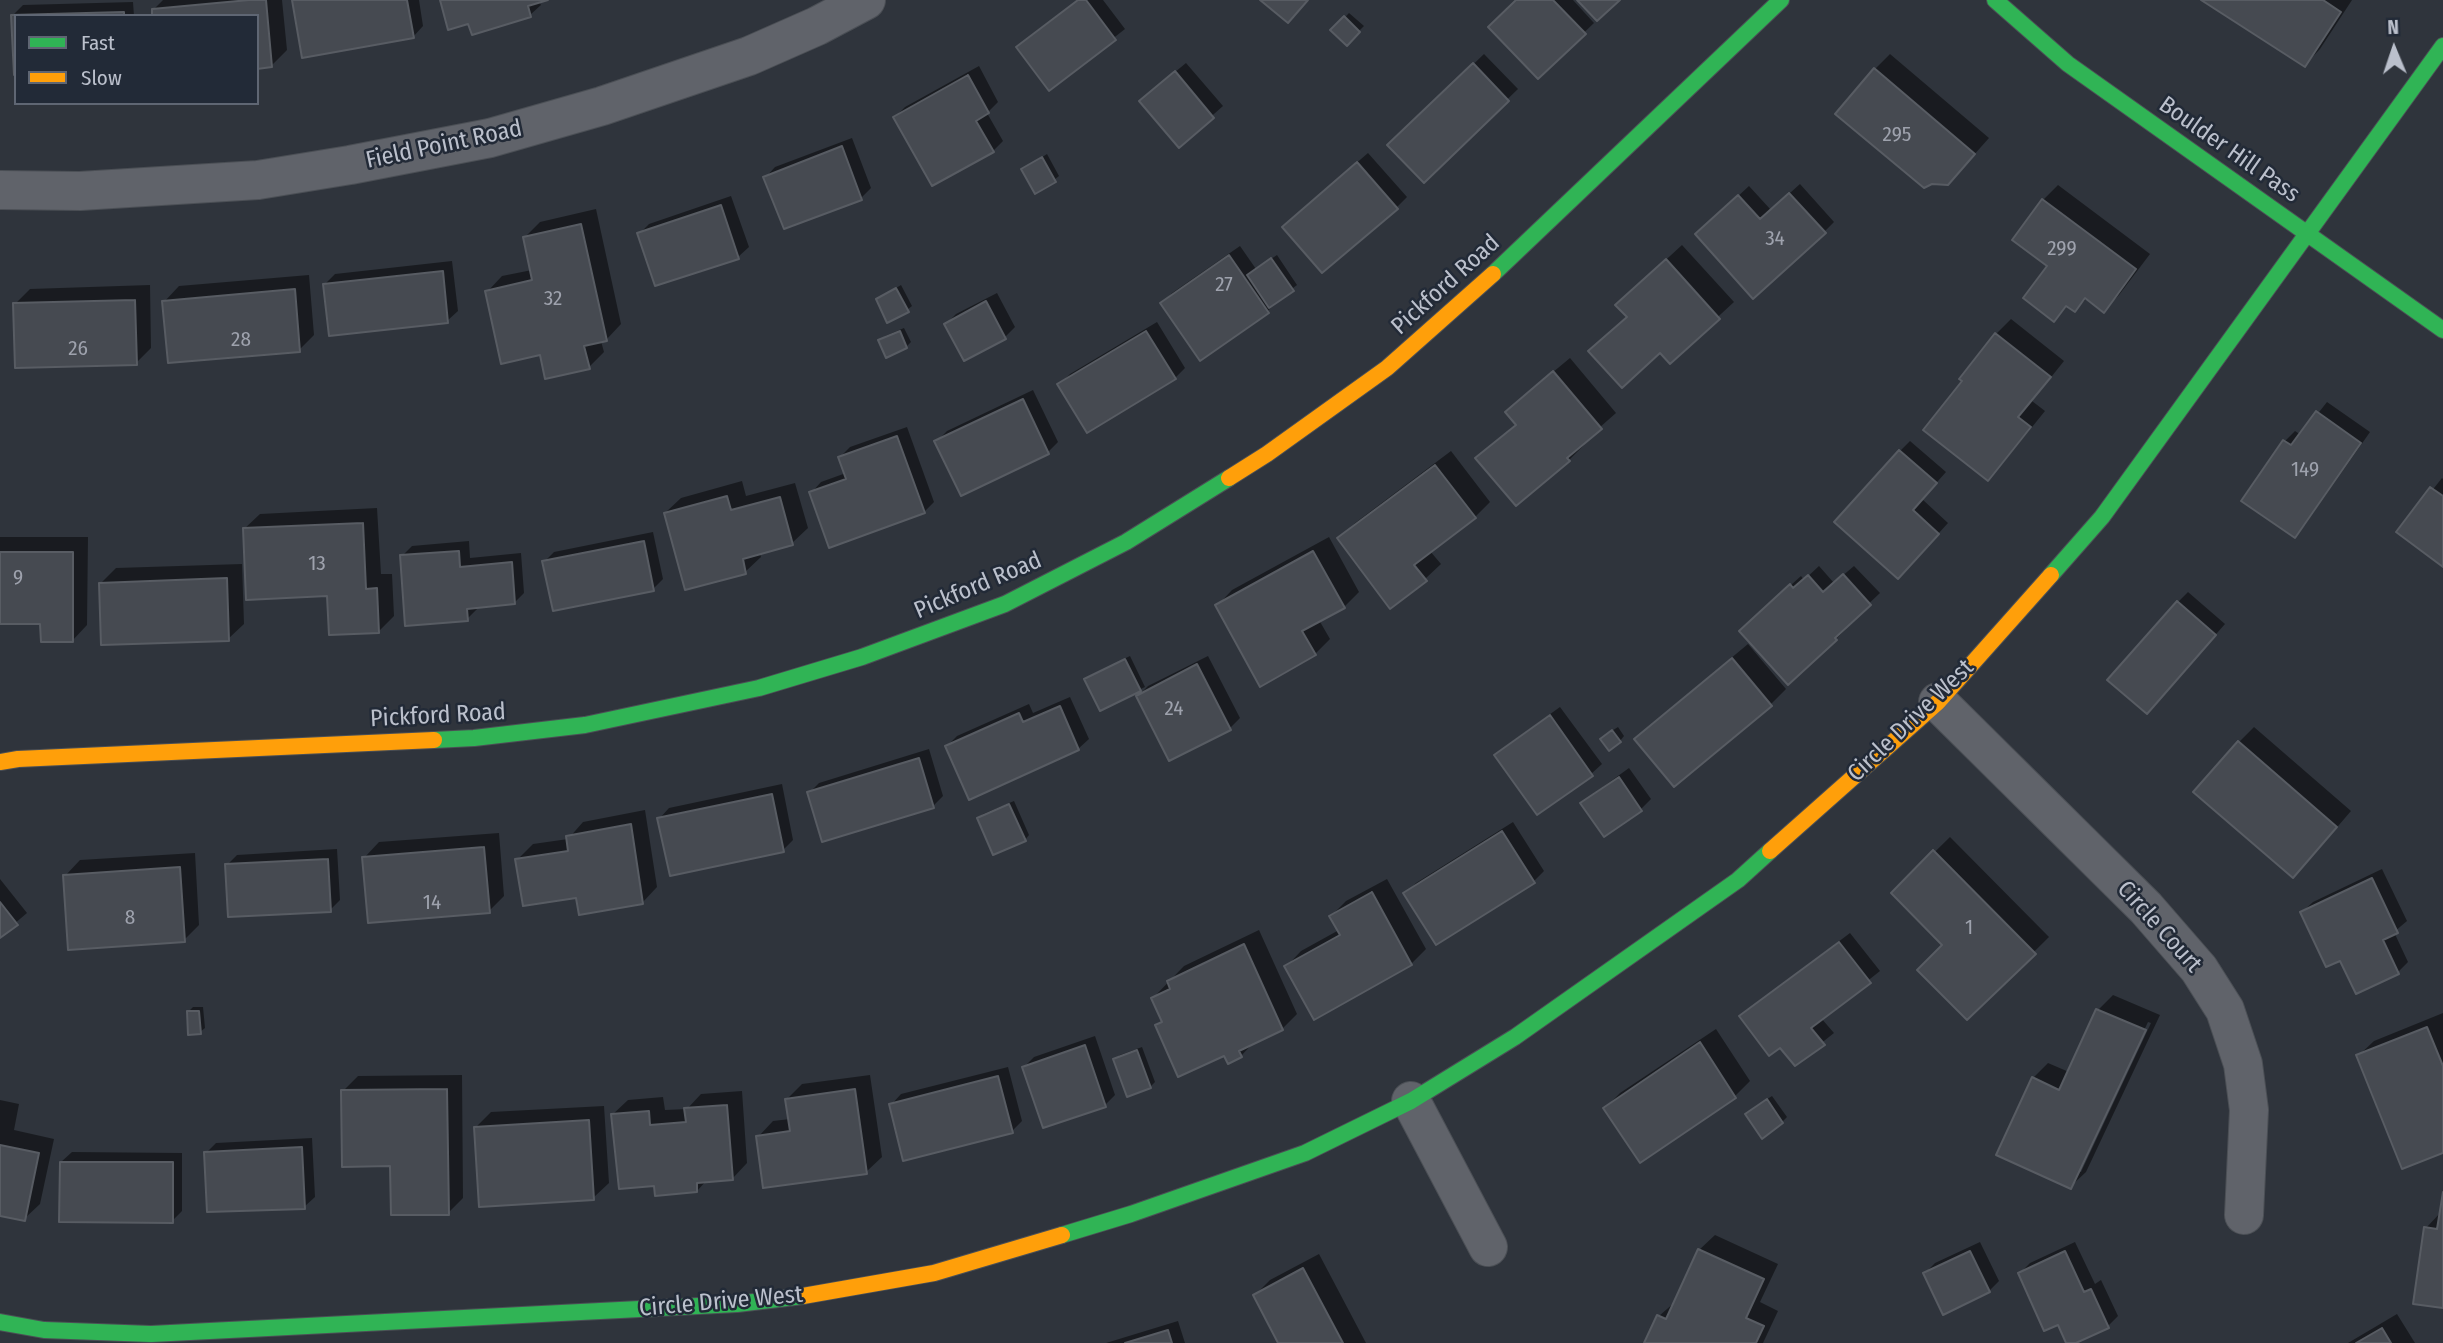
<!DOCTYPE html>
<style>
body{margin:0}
#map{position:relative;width:2443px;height:1343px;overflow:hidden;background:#2f343c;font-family:"Fira Sans Condensed",sans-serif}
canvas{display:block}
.legend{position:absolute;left:14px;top:14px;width:245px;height:91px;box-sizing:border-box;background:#222a37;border:2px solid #5f6673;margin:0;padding:9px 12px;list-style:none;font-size:21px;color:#bbc0cc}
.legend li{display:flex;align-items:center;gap:14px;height:35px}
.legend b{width:35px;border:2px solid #5f6673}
.north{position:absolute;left:2359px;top:14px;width:70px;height:70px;-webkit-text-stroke:5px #222a37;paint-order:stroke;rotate:358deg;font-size:19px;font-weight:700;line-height:28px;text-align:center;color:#bbc0cc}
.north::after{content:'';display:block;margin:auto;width:24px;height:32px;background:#bbc0cc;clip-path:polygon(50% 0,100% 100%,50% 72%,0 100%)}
</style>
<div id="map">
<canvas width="2443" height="1343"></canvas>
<ul class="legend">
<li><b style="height:9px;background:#30b455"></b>Fast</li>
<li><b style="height:9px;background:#ff9f0a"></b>Slow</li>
</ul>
<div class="north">N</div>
</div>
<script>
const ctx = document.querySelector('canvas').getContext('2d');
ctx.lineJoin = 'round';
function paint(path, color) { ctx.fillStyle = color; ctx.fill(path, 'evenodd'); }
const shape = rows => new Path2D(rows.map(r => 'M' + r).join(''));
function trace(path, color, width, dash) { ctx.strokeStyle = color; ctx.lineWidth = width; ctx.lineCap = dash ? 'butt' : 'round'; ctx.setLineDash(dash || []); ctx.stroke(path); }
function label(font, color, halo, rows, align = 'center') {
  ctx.font = font + ' "Fira Sans Condensed",sans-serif'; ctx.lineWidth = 5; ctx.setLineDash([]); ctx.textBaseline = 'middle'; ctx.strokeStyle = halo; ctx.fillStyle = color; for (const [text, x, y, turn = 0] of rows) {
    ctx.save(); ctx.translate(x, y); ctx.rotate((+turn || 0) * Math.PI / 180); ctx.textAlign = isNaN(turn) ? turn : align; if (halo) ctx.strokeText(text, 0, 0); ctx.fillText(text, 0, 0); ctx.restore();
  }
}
paint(shape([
 [163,0,282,0,287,50,272,65,257,16,153,10],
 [294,0,419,0,423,26,413,37],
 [441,0,541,0,539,1,541,5,530,15,470,22],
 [1078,0,1103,0,1125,29,1050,88,1018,47],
 [1518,0,1573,0,1594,23,1538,77],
 [2204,0,2352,0,2320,49,2305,65],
 [133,2,134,16,13,15,23,5],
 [1349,13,1364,26,1347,43,1333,30],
 [1484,54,1518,89,1424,180,1390,145],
 [1890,54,1989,138,1948,184,1875,69],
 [1186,63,1223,106,1179,145,1152,91],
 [979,66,998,102,987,113,1003,141,993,151,895,117,905,107],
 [852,138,871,188,861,198,785,227,765,178,775,167],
 [1368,153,1407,197,1397,207,1294,217],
 [1047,154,1059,176,1054,180,1024,169],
 [1800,184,1834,222,1824,232,1707,225,1749,186,1771,210],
 [2058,185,2150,254,2119,295,2104,310,2087,298,2075,310,2068,305,2054,320,2043,200],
 [731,196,749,247,738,257,639,234,649,224],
 [596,209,621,324,606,340,601,341,604,352,589,367,541,353,487,292,502,276,532,270,525,237,540,222],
 [1682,245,1734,302,1670,361,1628,316,1633,290],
 [1240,246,1256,269,1277,255,1297,285,1277,300,1268,311,1200,358,1162,303,1172,293],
 [452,261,458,311,447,321,325,284,335,274],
 [309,275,314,335,299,350,164,302,179,286],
 [150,285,151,348,136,363,15,304,30,289],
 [901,285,912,306,907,310,878,299],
 [997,293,1015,327,1005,337,965,359,946,324,956,314],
 [2011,319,2064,361,2032,401,2045,411,2003,463,1988,479,1964,381,1996,334],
 [1157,322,1185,368,1175,378,1060,384,1070,374],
 [904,328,911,342,906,347,880,340,885,336],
 [1570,358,1616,413,1582,443,1584,445,1569,460,1478,458,1517,423,1523,397],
 [1033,390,1058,442,1048,452,962,493,937,441,947,431],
 [2327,402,2370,432,2305,525,2295,535,2244,500,2285,441,2295,431,2301,435],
 [907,427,934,502,924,512,811,493,821,482,846,473,840,457,850,447],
 [1910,441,1946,472,1922,499,1948,523,1908,567,1900,451],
 [1451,451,1490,502,1475,517,1430,551,1441,564,1425,579,1340,538,1355,523],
 [2442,478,2443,479,2443,565,2399,532],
 [742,481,746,496,795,483,808,528,792,543,760,553,761,557,745,572,665,513,681,498],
 [377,508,381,574,392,574,394,616,379,631,244,529,260,514],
 [653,532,663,579,653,589,544,562,554,552],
 [0,537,88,537,87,625,72,641,42,623,0,622],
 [1329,537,1359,592,1344,607,1319,620,1330,639,1315,654,1217,606,1232,590],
 [469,541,470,558,521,553,524,593,514,603,477,606,477,609,467,619,402,556,412,546],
 [242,564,244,624,228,639,100,584,116,568],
 [1819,566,1834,583,1854,566,1880,593,1844,627,1846,629,1836,639,1788,682,1751,621,1801,576,1804,580],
 [2188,592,2225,624,2156,702,2178,602],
 [1748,644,1786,689,1771,704,1674,784,1637,739,1652,724],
 [1130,656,1145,687,1100,708,1086,680,1091,675],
 [1208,656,1240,718,1230,728,1138,696,1148,686],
 [1070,697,1089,739,1078,749,947,746,957,736,1029,704,1033,713],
 [1560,707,1602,764,1591,774,1497,755,1507,745],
 [1618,727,1624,736,1620,741,1607,734],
 [2254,727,2351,811,2308,861,2239,742],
 [929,749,943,796,933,806,809,793,819,783],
 [1629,768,1651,799,1641,809,1605,835,1583,804,1593,794],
 [782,784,793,840,783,850,659,819,669,808],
 [1014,801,1029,835,1025,840,979,819,983,814],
 [645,810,657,887,642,903,578,896,517,860,533,844,568,839,583,822],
 [1513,822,1544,871,1534,881,1437,942,1406,893,1416,883],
 [499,833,504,896,489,911,364,858,379,842],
 [1950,837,2049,937,1967,1018,1945,945,1893,893],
 [337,849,340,900,330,910,227,865,237,855],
 [195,853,199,925,184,940,65,876,80,860],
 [2382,869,2407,921,2394,932,2408,962,2398,972,2341,958,2302,912,2313,902],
 [0,879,27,913,0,936],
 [1387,879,1426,949,1411,964,1286,967,1301,951,1339,930,1331,916,1346,901],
 [1259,930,1297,1014,1282,1029,1254,1042,1241,1056,1225,1054,1157,1026,1163,1020,1153,998,1184,966],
 [1850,933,1880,971,1821,1018,1834,1033,1795,1064,1780,1045,1742,1017,1752,1007],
 [2113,995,2160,1015,2086,1172,2070,1187,2033,1078,2048,1063,2069,1072,2098,1010],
 [2148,1022,2151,1023,2081,1172,2077,1172],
 [193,1007,203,1007,205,1028,200,1032,188,1012],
 [2443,1013,2443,1151,2358,1056,2374,1041],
 [1716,1029,1750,1081,1735,1096,1640,1160,1605,1108,1620,1093],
 [1095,1036,1115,1095,1105,1105,1024,1067,1034,1057],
 [1142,1047,1155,1082,1150,1087,1115,1059,1120,1055],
 [1008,1067,1022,1121,1012,1131,891,1105,901,1094],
 [462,1075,463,1198,448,1213,392,1165,343,1091,358,1076],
 [870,1075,882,1157,866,1172,758,1137,773,1121,790,1119,787,1099,802,1084],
 [742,1091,747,1163,732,1179,707,1180,697,1191,656,1185,612,1115,628,1100,663,1097,665,1110,687,1109,701,1094],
 [1772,1096,1787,1117,1782,1122,1752,1109],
 [0,1100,19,1104,14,1130,54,1139,40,1204,24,1219,0,1214],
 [604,1106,609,1183,593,1198,476,1127,491,1112],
 [312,1138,315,1197,304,1207,206,1153,216,1143],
 [72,1152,182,1153,182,1211,172,1221,61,1162],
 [2443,1204,2443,1307,2426,1228,2442,1211],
 [1715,1235,1778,1264,1760,1302,1778,1311,1763,1343,1646,1343,1659,1316,1675,1302,1699,1250],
 [1980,1242,1999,1281,1989,1291,1925,1273,1935,1263],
 [2075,1242,2095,1284,2101,1280,2118,1316,2108,1326,2068,1343,2059,1322,2020,1273,2030,1263],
 [1319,1254,1366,1343,1280,1343,1255,1295,1270,1280],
 [2397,1314,2415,1343,2348,1343],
 [1178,1321,1185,1343,1106,1343]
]), '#0007');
const building = shape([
 [249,0,266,0,272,67,257,69,257,16,152,16,152,9,249,0],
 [292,0,407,0,414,38,302,58,292,0],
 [440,0,548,0,528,6,531,17,472,35,468,24,448,30,440,0],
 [1078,0,1086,0,1116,40,1049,91,1016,47,1078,0],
 [1260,0,1308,0,1288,23,1260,0],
 [1516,0,1553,0,1586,34,1538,79,1488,27,1516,0],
 [1577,0,1620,0,1597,21,1577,0],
 [2201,0,2323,0,2341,12,2305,67,2201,0],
 [124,12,124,16,16,16,16,75,14,75,11,15,124,12],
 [1344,16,1360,32,1347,46,1330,30,1344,16],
 [1473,63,1509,101,1424,183,1387,145,1473,63],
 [1874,68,1975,154,1948,185,1932,184,1924,188,1835,114,1874,68],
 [1175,71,1214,118,1179,148,1139,101,1175,71],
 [968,75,989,113,976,121,994,152,932,186,893,117,968,75],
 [842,146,862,200,784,229,763,177,842,146],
 [1042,157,1056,182,1035,194,1021,169,1042,157],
 [1357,162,1398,209,1322,273,1282,227,1357,162],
 [1789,193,1826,233,1753,299,1695,234,1738,195,1760,219,1789,193],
 [2042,199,2136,269,2104,313,2085,298,2075,312,2066,306,2054,322,2023,298,2047,266,2012,240,2042,199],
 [721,205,739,259,655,286,637,233,721,205],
 [581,224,607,341,584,346,590,369,545,379,540,355,501,364,485,291,532,280,523,237,581,224],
 [1229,255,1269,313,1200,361,1160,303,1229,255],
 [1271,258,1294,291,1269,308,1247,275,1271,258],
 [1666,259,1720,319,1670,364,1660,353,1622,388,1588,351,1627,317,1615,305,1666,259],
 [443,271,448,323,329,336,323,284,443,271],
 [896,288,909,312,887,323,876,299,896,288],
 [295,289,300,352,168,363,162,301,295,289],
 [135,300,137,365,15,368,13,303,135,300],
 [986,301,1006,339,964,361,944,324,986,301],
 [900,331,907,348,886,358,878,340,900,331],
 [1146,331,1176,379,1087,433,1057,384,1146,331],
 [1995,333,2051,377,2018,417,2031,427,1988,481,1923,430,1962,381,1959,379,1995,333],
 [1553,371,1602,429,1567,458,1570,461,1516,506,1475,458,1516,425,1505,412,1553,371],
 [1023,399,1049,454,961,496,934,441,1023,399],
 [2316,411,2361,443,2295,538,2241,501,2283,440,2291,445,2316,411],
 [897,436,925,513,829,548,809,492,846,479,838,457,897,436],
 [1899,450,1937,483,1913,510,1939,534,1898,579,1834,522,1899,450],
 [1435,465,1476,518,1414,565,1427,581,1390,609,1337,538,1435,465],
 [2430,487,2443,496,2443,567,2396,532,2430,487],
 [727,496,731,510,780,497,793,545,743,559,746,574,685,590,664,513,727,496],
 [363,523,366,589,377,588,379,633,329,635,327,596,246,600,243,528,363,523],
 [644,541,654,591,553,611,542,561,644,541],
 [459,551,460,567,512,562,515,604,467,609,468,621,405,626,400,555,459,551],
 [1313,551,1345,608,1302,631,1316,655,1260,687,1215,605,1313,551],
 [0,552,73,552,73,642,41,642,40,624,0,624,0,552],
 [1843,574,1871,605,1835,638,1837,640,1788,685,1739,631,1790,584,1793,588,1808,575,1823,592,1843,574],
 [227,578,229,641,101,645,99,583,227,578],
 [2177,601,2216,635,2147,714,2107,680,2177,601],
 [1732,658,1772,706,1674,787,1634,739,1732,658],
 [1125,659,1141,691,1100,711,1084,679,1125,659],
 [1197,664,1231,730,1169,761,1136,696,1197,664],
 [1060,706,1079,750,969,800,945,746,1019,713,1023,722,1060,706],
 [1550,715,1593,776,1537,815,1494,755,1550,715],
 [1612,730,1621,742,1609,751,1600,739,1612,730],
 [2238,741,2337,827,2293,878,2193,792,2238,741],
 [919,758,934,808,822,842,807,792,919,758],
 [1619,777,1642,811,1604,837,1580,803,1619,777],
 [772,794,784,852,670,876,657,818,772,794],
 [1009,804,1026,841,993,855,977,818,1009,804],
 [631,824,643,904,579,915,576,898,523,906,515,859,568,851,566,836,631,824],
 [1502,831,1535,883,1436,945,1403,893,1502,831],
 [484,847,490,913,368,923,362,857,484,847],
 [1933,850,2036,954,1967,1020,1917,970,1942,945,1891,893,1933,850],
 [328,859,331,912,228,917,225,864,328,859],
 [180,867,185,942,68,950,63,875,180,867],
 [2372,878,2398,933,2383,940,2399,974,2356,994,2340,961,2326,967,2300,912,2372,878],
 [1372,892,1412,965,1314,1020,1284,966,1340,935,1329,916,1372,892],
 [0,902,18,925,0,938,0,902],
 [1839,942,1871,983,1811,1028,1825,1045,1795,1066,1780,1048,1769,1056,1739,1016,1839,942],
 [1244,944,1283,1030,1239,1051,1242,1057,1228,1064,1224,1056,1178,1077,1155,1025,1162,1022,1151,998,1170,989,1167,981,1244,944],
 [2096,1009,2146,1030,2071,1189,1996,1155,2032,1077,2059,1090,2096,1009],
 [187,1011,199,1011,201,1034,188,1035,187,1011],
 [2427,1027,2443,1066,2443,1153,2402,1169,2356,1055,2427,1027],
 [1700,1042,1736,1098,1640,1163,1603,1108,1700,1042],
 [1085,1045,1106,1107,1043,1128,1022,1067,1085,1045],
 [1137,1050,1151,1088,1127,1097,1113,1059,1137,1050],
 [998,1076,1013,1133,903,1161,889,1104,998,1076],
 [447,1089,449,1215,391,1215,390,1166,342,1167,341,1090,447,1089],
 [855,1089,867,1174,763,1188,756,1136,790,1131,785,1099,855,1089],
 [1767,1099,1783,1123,1762,1139,1745,1114,1767,1099],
 [727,1105,733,1180,697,1183,697,1192,655,1196,654,1186,619,1189,611,1114,649,1111,650,1125,686,1122,684,1108,727,1105],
 [589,1120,594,1200,479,1207,474,1127,589,1120],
 [0,1145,39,1153,25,1221,0,1216,0,1145],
 [302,1147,305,1209,207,1212,204,1152,302,1147],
 [60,1162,173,1162,173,1223,59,1222,60,1162],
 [2443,1192,2443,1308,2413,1304,2424,1227,2437,1229,2443,1192],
 [1698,1249,1764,1279,1746,1318,1764,1326,1756,1343,1644,1343,1657,1315,1666,1319,1698,1249],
 [1970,1251,1990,1292,1943,1315,1923,1273,1970,1251],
 [2065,1251,2084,1292,2091,1289,2109,1328,2076,1343,2066,1343,2058,1325,2044,1331,2018,1273,2065,1251],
 [1303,1268,1343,1343,1278,1343,1253,1295,1303,1268],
 [2382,1328,2391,1343,2356,1343,2382,1328],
 [1168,1330,1172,1343,1125,1343,1168,1330]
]);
paint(building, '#464a51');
trace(building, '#585c63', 2);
const street = shape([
 [0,190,80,191,258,180,350,165,490,138,602,106,749,56,817,26,866,0],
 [1938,702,2146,908,2199,969,2225,1010,2243,1064,2249,1110,2244,1215],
 [1411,1101,1488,1247]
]);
const fast = shape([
 [1995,0,2068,64,2443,330],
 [1493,274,1781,0],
 [2051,575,2102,517,2443,46],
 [434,740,474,738,585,725,759,688,862,657,1005,604,1126,542,1229,478],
 [1062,1235,1131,1214,1305,1153,1411,1101,1515,1037,1738,880,1770,851],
 [0,1322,44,1330,151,1334,737,1304,803,1296]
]);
const slow = shape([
 [1229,478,1267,454,1387,368,1493,274],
 [0,762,18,759,434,740],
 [1770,851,1938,702,2051,575],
 [803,1296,934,1273,1062,1235]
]);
trace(street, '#4b4f55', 40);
trace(fast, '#4b4f55', 18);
trace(slow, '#4b4f55', 18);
trace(street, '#60636a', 38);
trace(fast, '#30b455', 16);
trace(slow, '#ff9f0a', 16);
label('21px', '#9ea2ad', null, [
 ["295",1897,135],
 ["34",1775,239],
 ["299",2062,249],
 ["27",1224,285],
 ["32",553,299],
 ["28",241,340],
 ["26",78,349],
 ["149",2305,470],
 ["13",317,564],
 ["9",18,578],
 ["24",1174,709],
 ["14",432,903],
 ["8",130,918],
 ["1",1969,928]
]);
label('24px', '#bbc0cc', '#222a37', [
 ["Field Point Road",444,145,-12],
 ["Boulder Hill Pass",2229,150,35],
 ["Pickford Road",1446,285,-42],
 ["Pickford Road",978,586,-23],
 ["Pickford Road",438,716,-3],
 ["Circle Drive West",1911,721,-44],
 ["Circle Court",2159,927,48],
 ["Circle Drive West",721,1302,-5]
]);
</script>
